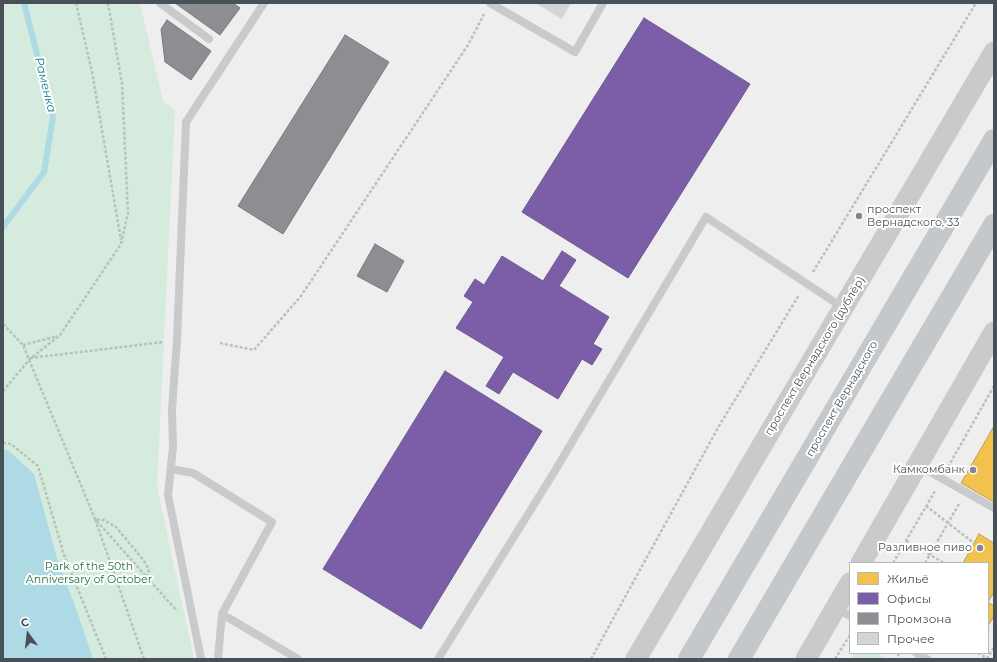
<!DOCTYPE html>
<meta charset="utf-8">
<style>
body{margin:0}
#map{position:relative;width:997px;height:662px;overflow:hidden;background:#efeeee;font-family:Montserrat,sans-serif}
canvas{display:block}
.frame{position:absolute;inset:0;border:4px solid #485158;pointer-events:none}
.legend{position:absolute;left:849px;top:562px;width:140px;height:92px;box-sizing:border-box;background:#fff;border:1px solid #b6b9bc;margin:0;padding:5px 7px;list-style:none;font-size:12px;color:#485158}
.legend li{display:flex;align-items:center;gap:8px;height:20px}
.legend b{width:20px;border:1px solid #b6b9bc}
.north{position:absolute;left:8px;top:614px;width:40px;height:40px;-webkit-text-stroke:3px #fff;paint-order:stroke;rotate:345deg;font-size:11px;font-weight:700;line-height:16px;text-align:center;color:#485158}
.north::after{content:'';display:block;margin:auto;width:14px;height:18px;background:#485158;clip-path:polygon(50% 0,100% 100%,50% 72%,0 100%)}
</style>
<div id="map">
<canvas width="997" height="662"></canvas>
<div class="frame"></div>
<ul class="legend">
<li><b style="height:11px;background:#f2c14e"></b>Жильё</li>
<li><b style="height:11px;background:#7b5ea7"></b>Офисы</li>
<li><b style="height:11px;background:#8d8d92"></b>Промзона</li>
<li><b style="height:11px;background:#d5d5d7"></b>Прочее</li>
</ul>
<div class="north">С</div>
</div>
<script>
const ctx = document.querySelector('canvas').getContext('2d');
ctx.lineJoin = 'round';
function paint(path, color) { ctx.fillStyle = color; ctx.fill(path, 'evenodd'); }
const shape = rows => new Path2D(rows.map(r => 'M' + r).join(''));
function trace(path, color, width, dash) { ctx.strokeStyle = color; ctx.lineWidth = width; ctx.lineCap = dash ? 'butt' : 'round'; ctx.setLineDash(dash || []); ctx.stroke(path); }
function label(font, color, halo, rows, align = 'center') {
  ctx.font = font + ' Montserrat,sans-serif'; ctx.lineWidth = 4; ctx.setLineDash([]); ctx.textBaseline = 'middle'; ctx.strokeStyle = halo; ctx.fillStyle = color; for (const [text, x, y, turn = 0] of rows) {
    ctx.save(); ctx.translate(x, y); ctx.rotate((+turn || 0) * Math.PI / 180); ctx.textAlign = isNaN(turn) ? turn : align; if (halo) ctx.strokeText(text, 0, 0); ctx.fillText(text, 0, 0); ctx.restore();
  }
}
paint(shape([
 [3,3,140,3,163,101,175,110,157,486,194,659,3,659],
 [855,653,876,653,886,659,850,659]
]), '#d5ebdd');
paint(shape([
 [3,449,9,451,34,474,57,558,78,614,93,659,3,659]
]), '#aedae5');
const homes = shape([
 [994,426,994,502,961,483,994,426],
 [979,534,994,543,994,592,988,602,994,606,994,616,988,626,988,563,963,563,979,534]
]);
paint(homes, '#f2c14e');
trace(homes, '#bf9f51', 1);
const offices = shape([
 [644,18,750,84,628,278,522,212,644,18],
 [562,251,576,260,559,286,609,317,593,344,602,349,592,365,582,359,558,399,513,372,499,394,486,386,504,357,456,328,473,302,464,296,475,279,484,285,502,256,543,281,562,251],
 [445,371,542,431,421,629,323,569,445,371]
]);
paint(offices, '#7b5ea7');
trace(offices, '#6c5a8f', 1);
const industry = shape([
 [175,3,233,3,240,8,220,35,175,3],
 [167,20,211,51,191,80,165,62,161,29,167,20],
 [345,35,389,62,283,234,238,206,345,35],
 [375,244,404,261,387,292,357,276,375,244]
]);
paint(industry, '#8d8d92');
trace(industry, '#787b81', 1);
trace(shape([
 [3,227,44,172,53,117,24,3]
]), '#aedae5', 6);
const building = shape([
 [535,3,571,3,562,19,535,3]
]);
paint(building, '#d5d5d7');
trace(building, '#e0e0e1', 1);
trace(shape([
 [76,3,92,72,121,240],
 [813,272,976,3],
 [3,324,23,345,95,519,177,611],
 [220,343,254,350,301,296,468,45,484,14],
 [23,345,58,336],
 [30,358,164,342],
 [3,391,30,359,60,335,121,244,128,213,122,84,108,3],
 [3,443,11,444,38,466,64,555,106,659],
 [948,467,994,386],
 [926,506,974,543],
 [906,541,944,563],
 [893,563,935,491],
 [925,563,959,504],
 [898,653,899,659],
 [978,653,988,659],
 [144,659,95,519,104,520,116,527,144,561,149,570,147,577],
 [591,659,719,426,799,295],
 [835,659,850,635],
 [987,659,994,647]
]), '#b8c1be', 2.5, [3, 2]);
trace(shape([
 [160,3,209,39],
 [490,3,575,52,603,3],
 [918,465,994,508],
 [171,469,193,473,272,522,222,614],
 [836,608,850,616],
 [916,653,927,659],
 [201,659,168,495,173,447,172,409,177,340,186,122,264,3],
 [218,659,222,614,298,659],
 [438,659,553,474,706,217,842,307]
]), '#c9cacc', 8);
trace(shape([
 [861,563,994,332],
 [636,659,994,52],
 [806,659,850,583]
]), '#c9cacc', 21);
trace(shape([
 [689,659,994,140],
 [739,659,994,225]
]), '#c5c8ca', 22);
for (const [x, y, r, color] of [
 [859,216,4,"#82888c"],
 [973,470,4,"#82888c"],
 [980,548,4,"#82888c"]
]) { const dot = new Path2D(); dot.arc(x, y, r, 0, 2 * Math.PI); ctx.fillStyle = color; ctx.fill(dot); trace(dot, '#fff', 1.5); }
label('11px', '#485158', '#fff', [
 ["проспект",867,210,"left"],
 ["Вернадского, 33",867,223,"left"],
 ["Камкомбанк",965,470],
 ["Разливное пиво",972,548]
], 'right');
label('11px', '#485158', '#fff', [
 ["проспект Вернадского (дублёр)",815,356,-59],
 ["проспект Вернадского",842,399,-60]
]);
label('11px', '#217148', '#fff', [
 ["Park of the 50th",89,567],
 ["Anniversary of October",89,580]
]);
label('italic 12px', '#1c7f97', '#fff', [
 ["Раменка",45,85,76]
]);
</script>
